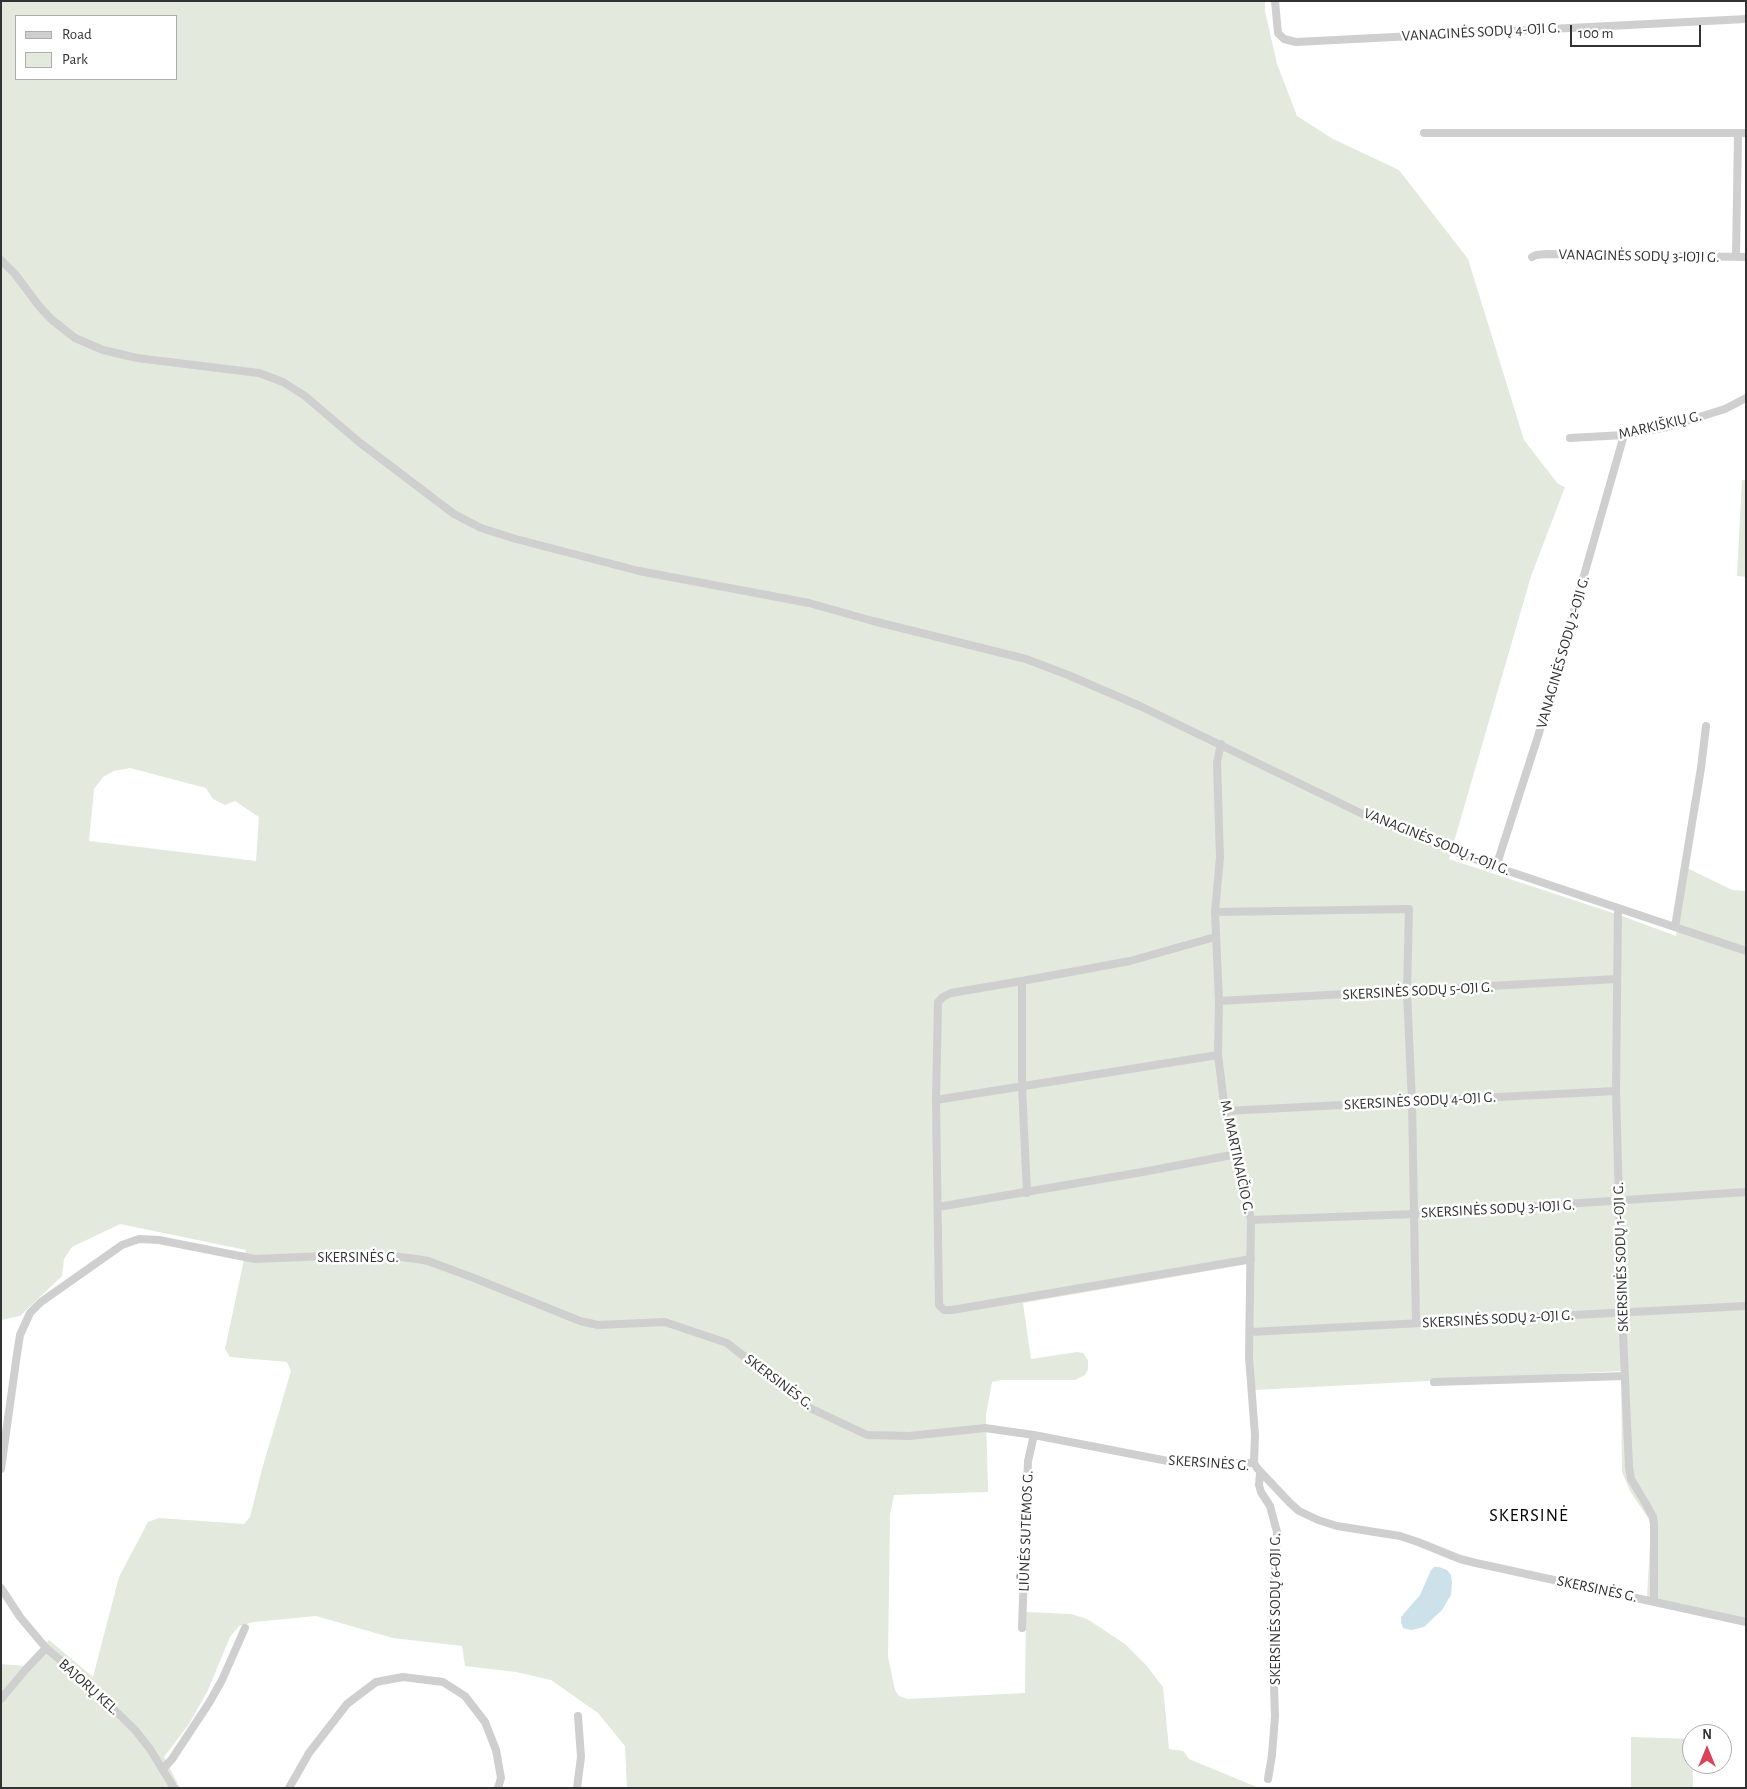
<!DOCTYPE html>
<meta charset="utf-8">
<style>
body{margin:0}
#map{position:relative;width:1747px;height:1789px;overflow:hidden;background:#fff;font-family:"Alegreya Sans",sans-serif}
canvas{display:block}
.frame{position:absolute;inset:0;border:2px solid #323232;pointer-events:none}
.legend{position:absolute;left:15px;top:15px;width:162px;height:65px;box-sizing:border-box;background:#fff;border:1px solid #adadad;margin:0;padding:6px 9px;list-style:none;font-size:15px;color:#323232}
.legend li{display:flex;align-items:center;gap:10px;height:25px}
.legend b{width:25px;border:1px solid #adadad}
.north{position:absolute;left:1682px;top:1724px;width:50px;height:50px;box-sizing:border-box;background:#fff;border:1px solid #adadad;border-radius:50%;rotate:0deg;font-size:14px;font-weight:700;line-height:20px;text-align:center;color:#323232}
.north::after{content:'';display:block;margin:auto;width:18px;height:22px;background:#dc425a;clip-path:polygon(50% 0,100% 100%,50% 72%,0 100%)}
.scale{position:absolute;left:1570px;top:25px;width:131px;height:22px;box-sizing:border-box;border:2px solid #323232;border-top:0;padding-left:6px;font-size:15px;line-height:18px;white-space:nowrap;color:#323232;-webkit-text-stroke:4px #fff;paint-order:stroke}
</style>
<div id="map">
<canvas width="1747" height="1789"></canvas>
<div class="frame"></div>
<ul class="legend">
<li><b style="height:6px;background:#cfcfcf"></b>Road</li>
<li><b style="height:14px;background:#e3e9dc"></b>Park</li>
</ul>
<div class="north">N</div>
<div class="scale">100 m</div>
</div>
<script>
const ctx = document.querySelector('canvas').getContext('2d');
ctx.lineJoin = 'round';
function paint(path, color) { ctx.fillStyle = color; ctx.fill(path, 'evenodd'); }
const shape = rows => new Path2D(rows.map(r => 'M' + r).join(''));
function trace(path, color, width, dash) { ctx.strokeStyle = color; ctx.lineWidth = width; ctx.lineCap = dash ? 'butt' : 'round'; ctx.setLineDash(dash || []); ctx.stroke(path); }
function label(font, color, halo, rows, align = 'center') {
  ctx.font = font + ' "Alegreya Sans",sans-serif'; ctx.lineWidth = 5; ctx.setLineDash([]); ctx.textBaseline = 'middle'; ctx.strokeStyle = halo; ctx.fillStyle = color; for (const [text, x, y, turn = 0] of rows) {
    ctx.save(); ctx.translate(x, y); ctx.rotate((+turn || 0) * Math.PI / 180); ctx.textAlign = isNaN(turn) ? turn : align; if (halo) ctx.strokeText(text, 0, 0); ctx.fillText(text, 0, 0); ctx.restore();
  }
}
paint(shape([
 [1,1,1265,1,1265,11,1277,64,1297,116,1333,139,1399,170,1468,259,1524,440,1558,484,1565,487,1531,576,1449,859,1622,916,1676,936,1687,868,1732,890,1746,891,1746,1619,1647,1597,1651,1526,1648,1518,1630,1491,1622,1472,1621,1371,1254,1390,1252,1353,1254,1263,1023,1303,1031,1359,1077,1352,1083,1353,1088,1360,1088,1369,1085,1375,1075,1380,1002,1380,992,1382,986,1415,988,1492,894,1495,890,1515,888,1657,895,1690,899,1696,907,1699,1025,1693,1026,1612,1071,1614,1087,1619,1125,1644,1146,1665,1163,1687,1169,1749,1183,1751,1189,1759,1259,1788,627,1788,625,1746,598,1713,551,1680,516,1672,465,1666,462,1646,393,1638,316,1616,254,1622,239,1626,230,1637,208,1690,189,1724,164,1757,180,1788,1,1788,1,1664,25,1666,49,1640,93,1677,119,1577,148,1522,159,1518,244,1524,250,1517,262,1469,291,1371,287,1362,230,1357,225,1349,246,1250,120,1224,72,1247,64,1259,62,1276,20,1316,1,1320],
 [16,16,176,16,176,79,16,79],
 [130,768,206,788,213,799,225,805,235,801,259,817,256,861,89,841,94,789,103,777,114,771],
 [1742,480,1746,480,1746,577,1737,576],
 [1631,1737,1692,1739,1693,1788,1631,1788]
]), '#e3e9dc');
paint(shape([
 [1434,1567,1439,1567,1447,1570,1451,1575,1452,1583,1451,1595,1442,1610,1424,1627,1411,1630,1403,1628,1401,1622,1401,1617,1420,1595,1431,1570]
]), '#cde1ea');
trace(shape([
 [1275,1,1278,33,1284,39,1296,42,1746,19],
 [1424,133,1746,133],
 [1532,257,1536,255,1547,254,1746,257],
 [1736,257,1738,133],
 [1,260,15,274,39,306,51,319,75,338,103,350,137,358,259,373,283,382,305,396,359,442,454,514,481,528,516,539,639,571,809,603,873,621,1026,659,1068,675,1140,706,1371,818,1453,851,1496,867,1746,951],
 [1570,438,1624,435,1667,427,1725,409,1746,398],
 [1221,744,1217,762,1220,857,1215,912,1219,1001,1218,1055,1225,1111,1242,1175,1251,1220,1249,1357,1255,1435,1254,1463,1257,1468,1290,1503,1299,1511,1318,1520,1337,1526,1400,1536,1418,1542,1460,1559,1476,1563,1746,1622],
 [1496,867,1539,733,1624,435],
 [1618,908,1616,1091,1622,1312,1629,1467,1631,1479,1646,1504,1653,1517,1654,1525,1654,1601],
 [1215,912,1409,909,1407,992,1412,1102,1416,1323],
 [1675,927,1701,768,1706,726],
 [1022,981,951,993,943,997,938,1002,936,1100,939,1305,944,1310,952,1310,1251,1259],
 [1219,1001,1617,979],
 [936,1100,1218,1055],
 [1225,1111,1616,1091],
 [1027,1193,1022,1086,1022,981,1130,961,1215,937],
 [938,1207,1148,1171,1237,1154],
 [1251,1220,1415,1214,1746,1192],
 [1250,1332,1746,1306],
 [1434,1382,1625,1376],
 [1,1469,17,1354,20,1335,30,1313,41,1302,122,1245,139,1239,159,1240,255,1259,373,1254,417,1259,428,1261,474,1278,580,1321,598,1325,665,1322,727,1343,810,1408,867,1435,909,1436,985,1428,1034,1435,1178,1463,1254,1463],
 [1260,1473,1259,1485,1261,1492,1270,1506,1277,1532,1272,1628,1275,1716,1272,1755,1268,1779],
 [1,1588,20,1617,46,1648,86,1682,135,1730,150,1749,174,1788],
 [1022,1628,1028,1461,1034,1435],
 [1,1699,27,1668,46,1648],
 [163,1769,172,1759,209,1703,222,1680,245,1628],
 [289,1788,309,1753,347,1704,376,1682,403,1677,443,1682,465,1696,485,1722,496,1750,501,1778,498,1788],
 [577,1788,581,1757,578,1716]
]), '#cfcfcf', 8);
label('15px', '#323232', '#fff', [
 ["VANAGINĖS SODŲ 4-OJI G.",1481,32,-3],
 ["VANAGINĖS SODŲ 3-IOJI G.",1639,256,1],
 ["MARKIŠKIŲ G.",1660,425,-13],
 ["VANAGINĖS SODŲ 2-OJI G.",1563,652,-74],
 ["VANAGINĖS SODŲ 1-OJI G.",1437,842,22],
 ["SKERSINĖS SODŲ 5-OJI G.",1418,991,-3],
 ["SKERSINĖS SODŲ 4-OJI G.",1420,1101,-3],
 ["M. MARTINAIČIO G.",1237,1157,78],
 ["SKERSINĖS SODŲ 3-IOJI G.",1498,1209,-3],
 ["SKERSINĖS G.",358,1257],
 ["SKERSINĖS SODŲ 1-OJI G.",1621,1257,-92],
 ["SKERSINĖS SODŲ 2-OJI G.",1498,1319,-3],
 ["SKERSINĖS G.",779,1382,37],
 ["SKERSINĖS G.",1209,1463,4],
 ["LIŪNĖS SUTEMOS G.",1026,1531,-88],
 ["SKERSINĖS G.",1597,1589,12],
 ["SKERSINĖS SODŲ 6-OJI G.",1275,1609,-90],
 ["BAJORŲ KEL.",89,1687,42]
]);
ctx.letterSpacing = '1px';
label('18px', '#000', '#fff', [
 ["SKERSINĖ",1529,1516]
]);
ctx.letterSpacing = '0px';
</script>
